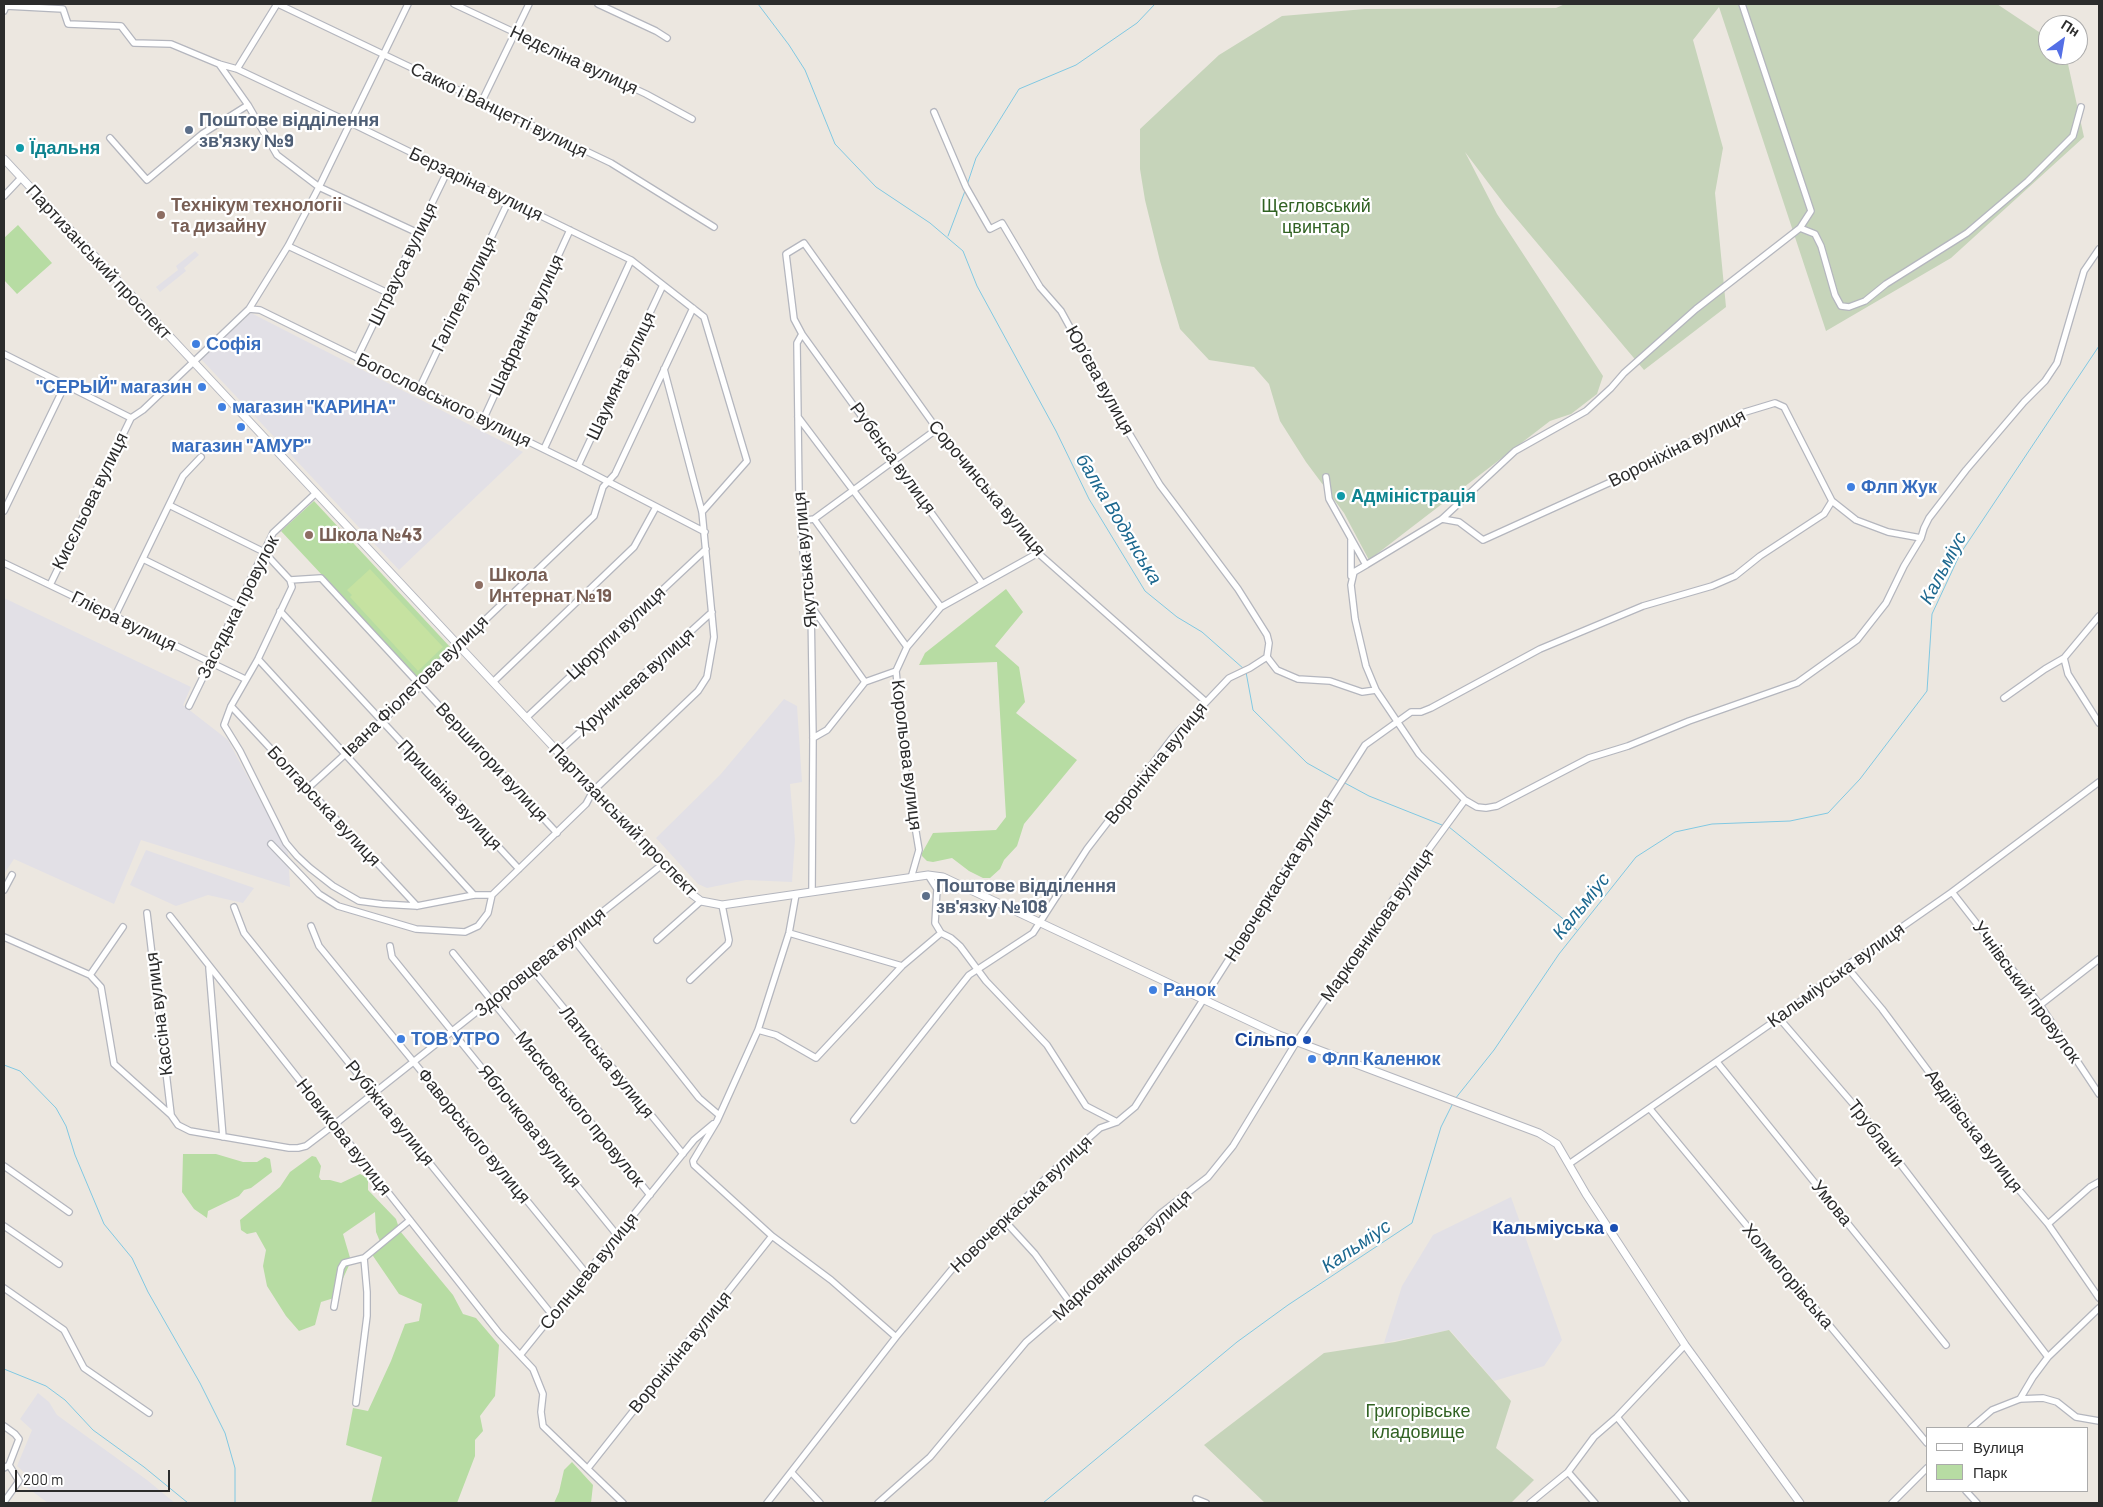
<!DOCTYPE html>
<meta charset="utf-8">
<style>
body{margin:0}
#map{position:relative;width:2103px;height:1507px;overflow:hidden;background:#ece7e0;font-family:Barlow,sans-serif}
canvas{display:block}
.frame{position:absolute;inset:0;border:5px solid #2c2c2c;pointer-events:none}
.legend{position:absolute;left:1926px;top:1427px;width:162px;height:65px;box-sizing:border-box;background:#fff;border:1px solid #ababab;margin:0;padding:6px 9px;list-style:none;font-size:15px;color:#2c2c2c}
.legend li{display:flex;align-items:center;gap:10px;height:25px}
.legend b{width:25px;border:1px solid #ababab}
.north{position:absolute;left:2038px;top:15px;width:50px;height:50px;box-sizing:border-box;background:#fff;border:1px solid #ababab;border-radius:50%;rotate:32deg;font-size:14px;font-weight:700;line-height:20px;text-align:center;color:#2c2c2c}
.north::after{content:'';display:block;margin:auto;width:18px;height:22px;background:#546fe6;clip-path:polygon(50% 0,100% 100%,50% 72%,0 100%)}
.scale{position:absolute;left:15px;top:1470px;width:155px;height:22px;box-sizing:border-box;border:2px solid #2c2c2c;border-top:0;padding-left:6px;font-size:15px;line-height:18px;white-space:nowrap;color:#2c2c2c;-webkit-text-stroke:4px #fff;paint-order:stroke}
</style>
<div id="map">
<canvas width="2103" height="1507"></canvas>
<div class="frame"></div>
<ul class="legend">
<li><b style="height:6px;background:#fff"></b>Вулиця</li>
<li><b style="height:14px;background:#b7dca3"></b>Парк</li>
</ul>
<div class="north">Пн</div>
<div class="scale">200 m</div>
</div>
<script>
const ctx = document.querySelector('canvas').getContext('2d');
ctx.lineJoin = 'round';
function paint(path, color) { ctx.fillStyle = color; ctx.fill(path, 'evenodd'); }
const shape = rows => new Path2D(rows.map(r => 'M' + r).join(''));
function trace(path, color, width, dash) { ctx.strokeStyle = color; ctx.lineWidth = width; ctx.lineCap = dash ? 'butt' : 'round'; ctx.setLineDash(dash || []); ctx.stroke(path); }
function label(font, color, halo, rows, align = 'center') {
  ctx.font = font + ' Barlow,sans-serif'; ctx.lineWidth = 4.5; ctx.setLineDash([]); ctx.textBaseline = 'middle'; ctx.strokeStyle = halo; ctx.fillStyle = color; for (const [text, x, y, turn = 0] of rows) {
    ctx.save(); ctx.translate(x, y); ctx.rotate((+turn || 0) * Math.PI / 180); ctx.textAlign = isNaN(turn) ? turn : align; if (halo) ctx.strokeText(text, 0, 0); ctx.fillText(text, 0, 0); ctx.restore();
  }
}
paint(shape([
 [195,251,199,255,184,268,186,271,160,292,156,287,178,270,176,266],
 [251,313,523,452,399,570,201,359],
 [4,598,191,687,183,705,228,740,288,853,290,887,141,840,114,904,14,859,4,874],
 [784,699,797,706,802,782,790,784,795,840,792,882,746,880,707,888,698,884,656,838,720,775],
 [146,850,254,888,243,903,208,895,176,906,130,885],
 [1511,1197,1562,1340,1544,1366,1494,1381,1450,1330,1384,1343,1402,1286,1433,1235],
 [38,1393,49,1402,57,1415,147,1480,175,1503,48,1503,21,1483,27,1475,17,1466,32,1430,20,1419]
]), '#e2e0e6');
paint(shape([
 [18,225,52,263,17,294,4,280,4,238],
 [314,501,451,648,418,678,281,531],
 [1006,589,1023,612,995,646,1019,667,1025,702,1016,713,1077,760,1024,824,1017,846,1004,860,1000,869,990,878,983,878,969,871,952,858,933,862,927,861,922,856,922,853,933,833,996,830,1006,817,997,662,919,665,925,653],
 [183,1154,216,1154,243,1162,257,1162,265,1157,270,1159,272,1172,251,1188,244,1190,239,1196,208,1211,207,1218,194,1209,182,1192],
 [312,1156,316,1157,321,1166,319,1177,321,1180,330,1180,341,1183,360,1174,368,1178,368,1190,396,1219,400,1231,453,1295,463,1314,476,1318,499,1345,495,1396,480,1416,483,1431,475,1440,475,1456,457,1503,371,1503,382,1457,346,1445,353,1408,368,1411,391,1361,405,1324,419,1321,422,1304,399,1294,371,1253,381,1244,376,1232,375,1212,343,1234,351,1261,334,1298,321,1302,315,1325,299,1331,286,1316,267,1286,263,1266,266,1250,256,1232,247,1234,241,1230,240,1220,280,1187,290,1172],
 [572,1462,593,1485,591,1503,554,1503,559,1492,564,1470]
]), '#b7dca3');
paint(shape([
 [1565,4,1997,4,2048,38,2048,55,2066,55,2084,137,1951,258,1826,331,1719,7,1693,40,1723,148,1715,193,1726,307,1644,370,1505,205,1465,152,1497,214,1603,376,1597,394,1571,414,1550,421,1369,560,1344,513,1306,462,1280,421,1269,384,1254,367,1209,360,1180,329,1160,261,1145,200,1140,169,1140,129,1219,55,1282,16,1365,9,1556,8],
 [1449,1330,1511,1401,1496,1448,1534,1480,1511,1503,1265,1503,1204,1445,1324,1353,1395,1342]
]), '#c6d4ba');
paint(shape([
 [370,569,443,647,418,671,350,597,352,595,347,590]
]), '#c6e2a1');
trace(shape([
 [758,4,789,45,805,70,835,144,876,187,930,223,963,251,977,286,1056,431,1089,499,1145,591,1177,617,1202,632,1244,669],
 [967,185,976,158,1019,89,1076,65,1137,23,1155,4],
 [948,236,965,191],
 [1246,672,1253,710,1307,763,1339,781],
 [1343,782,1369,796,1442,825],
 [1449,827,1577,930],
 [4,1065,20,1071,56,1108,66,1126,75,1155,104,1224,132,1258,148,1292,200,1383,225,1433,235,1468,235,1503],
 [1455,1099,1494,1050,1559,954,1636,857,1675,832,1712,824,1790,821,1828,813,1860,779,1927,691,1932,614,1960,554,2099,346],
 [4,1369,46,1386,65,1400,93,1430,144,1467,188,1503],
 [1043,1503,1237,1342,1288,1305,1412,1223,1441,1127,1452,1105]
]), '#80c8e2', 1);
const minor = shape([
 [278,4,611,163,714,227],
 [454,4,646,94,692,119],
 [598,4,656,31,667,38],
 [1742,4,1811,211,1800,228],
 [4,11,6,6,63,9,68,24,121,26,134,43,171,44,219,64,237,69,351,123,631,260,704,317,747,461,702,512],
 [219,64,248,105,277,155,319,187,418,233],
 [237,69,277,4],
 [482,101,529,4],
 [934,112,966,187,990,229,1002,223,1040,287,1061,311,1117,413,1160,485,1238,589,1267,635,1269,643,1267,657],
 [110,138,147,180,202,134,248,105],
 [4,196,20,179],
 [288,246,388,293],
 [249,309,288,246,319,187,408,4],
 [802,334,982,583],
 [4,354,131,418,143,410,249,309,260,310,578,466,705,532],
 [357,358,448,170],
 [419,389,509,200],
 [798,417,941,607],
 [483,420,570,230],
 [544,449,631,260],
 [578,466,663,285],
 [1326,477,1329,499,1366,565,1354,572,1351,585,1355,619,1366,666,1376,690,1419,754,1465,800],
 [169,505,264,552,290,580,321,578,557,833],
 [4,511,65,385],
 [814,519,907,647],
 [1442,519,1459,522,1483,540,1613,481,1681,447,1742,413,1775,403,1784,407,1832,501,1856,520,1888,532,1921,538],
 [800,521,814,519,937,429],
 [143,559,238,606],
 [4,563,245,679],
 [1366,565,1442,519,1515,451,1586,411,1611,388,1624,373,1696,309,1800,228,1815,234,1821,246,1835,295,1841,306,1849,307,1865,301,1886,284,1967,233,2028,181,2073,136,2081,107],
 [1351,576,1351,540],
 [290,580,292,587,258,659,231,706,224,725,240,751,286,843,297,856,310,868,333,886,359,901,382,904,417,906,474,895,492,895,586,804,593,791,698,691,707,677,714,637,702,512,664,369],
 [50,585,131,418],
 [811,606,865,682],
 [280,611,519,869],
 [115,616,183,476,201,457],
 [2099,616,2064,658,2068,674,2099,723],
 [258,659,474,895],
 [493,682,634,547,656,507],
 [2004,698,2045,669,2064,658],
 [189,706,273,533,316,493],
 [231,706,417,906],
 [526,718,706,549],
 [813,738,827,730,865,682,896,671],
 [558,752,712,612],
 [308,788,418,688,419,683,594,516,603,487,615,474,693,308],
 [271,844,319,894,338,906,416,929,465,932,478,926,488,913,492,895],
 [928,875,937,889,935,923,941,933,951,938,960,946,986,981,1047,1045,1086,1106,1117,1122],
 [911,878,919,850,905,766,896,671,907,647,941,607,1038,553],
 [4,890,12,875],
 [812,892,813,738,811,606,802,544,799,495,797,343,802,334,794,319,786,254,804,243,937,429,1038,553,1205,701],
 [1952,892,2040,1005,2099,1094],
 [796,894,789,933,758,1030,717,1121,693,1161,694,1165,772,1236,831,1280,896,1337],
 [234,907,244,933,553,1316],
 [147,913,171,1114],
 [170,916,499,1333,533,1369,543,1394,541,1412,543,1426,623,1503],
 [311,926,319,946,586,1273],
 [789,933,902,966],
 [571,936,699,1098,719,1115],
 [4,937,90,975,101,987,114,1064,171,1115,178,1125,190,1131,289,1148,298,1148,306,1146,335,1124,663,864],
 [657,940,701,901],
 [390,946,392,957,617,1235],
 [453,953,650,1195],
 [1846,966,1882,1009,2002,1170,2048,1224,2099,1298],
 [209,968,223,1137],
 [531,968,683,1154],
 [90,975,123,927],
 [690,980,728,944,729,940,722,905],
 [2040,1005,2099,959],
 [1779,1018,1866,1119,2048,1357],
 [758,1030,776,1035,816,1058,902,966,941,933],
 [1717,1062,1946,1345],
 [1650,1109,1927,1443],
 [854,1120,969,975,1033,933,1087,849,1173,737,1229,678,1250,668,1267,657,1277,670,1298,679,1330,681,1362,692,1376,690],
 [1569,1164,1779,1018,1846,966,1952,892,2099,782],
 [4,1166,69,1212],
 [1003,1219,1035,1254,1071,1304],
 [2048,1224,2090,1187,2099,1182],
 [4,1226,59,1264],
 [4,1288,64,1330,84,1368,149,1413],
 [334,1307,341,1268,344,1263,364,1258,410,1220],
 [521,1354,694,1140,713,1124],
 [2020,1399,2033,1377,2048,1357,2099,1308],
 [356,1403,367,1316,367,1292,364,1258],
 [1617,1417,1686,1503],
 [4,1426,15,1434,19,1439,9,1465],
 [1971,1428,1992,1410,2020,1399,2043,1398,2057,1402,2076,1417,2099,1421],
 [4,1468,9,1465,19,1481,4,1502],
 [588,1468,772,1236],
 [791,1472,820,1503],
 [1568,1472,1595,1503],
 [1966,1491,1977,1503],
 [1196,1499,1206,1503],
 [767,1503,896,1337,953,1268,1073,1152,1100,1128,1117,1122,1135,1107,1365,745,1411,712,1421,712,1431,708,1540,649,1643,606,1712,586,1735,576,1760,556,1824,514,1832,501],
 [878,1503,930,1457,1026,1342,1098,1280,1160,1214,1208,1177,1233,1146,1297,1041,1407,879,1465,800,1477,807,1486,808,1497,806,1589,758,1628,746,1689,721,1797,683,1857,640,1886,603,1904,566,1921,538,1924,528,1929,518,1966,470,2024,402,2045,381,2057,363,2084,271,2099,249],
 [1530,1503,1568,1472,1594,1437,1617,1417,1685,1345],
 [1892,1503,1927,1468]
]);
const tertiary = shape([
 [4,159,689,892,701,901,722,905,928,875,943,877,1279,1035,1539,1133,1557,1144,1586,1194,1685,1345,1800,1503]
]);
trace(minor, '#b4b6be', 8);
trace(tertiary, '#b4b6be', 9);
trace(minor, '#fff', 5.5);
trace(tertiary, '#fff', 7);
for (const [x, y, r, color] of [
 [189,130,5,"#5c6f8a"],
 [20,148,5,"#0f9aa8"],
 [161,215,5,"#8d6e63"],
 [196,344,5,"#3f7fe0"],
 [202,387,5,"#3f7fe0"],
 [222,407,5,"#3f7fe0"],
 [241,427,5,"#3f7fe0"],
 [1851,487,5,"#3f7fe0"],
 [1341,496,5,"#0f9aa8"],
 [309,535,5,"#8d6e63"],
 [479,585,5,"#8d6e63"],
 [926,896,5,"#5c6f8a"],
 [1153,990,5,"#3f7fe0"],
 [401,1039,5,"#3f7fe0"],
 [1307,1040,5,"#1a4fb4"],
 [1312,1059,5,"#3f7fe0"],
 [1614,1228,5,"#1a4fb4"]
]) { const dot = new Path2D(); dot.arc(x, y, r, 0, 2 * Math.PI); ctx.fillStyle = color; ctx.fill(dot); trace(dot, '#fff', 2); }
label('18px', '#2c2c2c', '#fff', [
 ["Недєліна вулиця",574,60,25],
 ["Сакко і Ванцетті вулиця",499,110,26],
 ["Берзаріна вулиця",476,184,26],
 ["Партизанський проспект",99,262,47],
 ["Штрауса вулиця",403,264,-64],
 ["Галілея вулиця",464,294,-64],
 ["Шафранна вулиця",526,325,-65],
 ["Шаумяна вулиця",621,376,-65],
 ["Юр’єва вулиця",1100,380,61],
 ["Богословського вулиця",444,400,26],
 ["Вороніхіна вулиця",1677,448,-27],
 ["Рубенса вулиця",893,458,54],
 ["Сорочинська вулиця",987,488,50],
 ["Кисєльова вулиця",90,501,-64],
 ["Якутська вулиця",805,560,-95],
 ["Засядька провулок",238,607,-63],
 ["Глієра вулиця",124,621,26],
 ["Цюрупи вулиця",616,633,-43],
 ["Хруничева вулиця",635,682,-42],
 ["Івана Фіолетова вулиця",415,686,-44],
 ["Корольова вулиця",907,755,83],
 ["Вершигори вулиця",492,762,47],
 ["Вороніхіна вулиця",1156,763,-51],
 ["Пришвіна вулиця",450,795,47],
 ["Болгарська вулиця",324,806,47],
 ["Партизанський проспект",623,820,46],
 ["Новочеркаська вулиця",1279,880,-58],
 ["Марковникова вулиця",1377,925,-55],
 ["Здоровцева вулиця",540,962,-39],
 ["Кальміуська вулиця",1836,975,-36],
 ["Учнівський провулок",2027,992,54],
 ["Кассіна вулиця",159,1014,-97],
 ["Латиська вулиця",607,1062,51],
 ["Мясковського провулок",580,1109,51],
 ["Рубіжна вулиця",390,1113,51],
 ["Яблочкова вулиця",530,1126,51],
 ["Авдіївська вулиця",1974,1131,53],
 ["Трублани",1876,1133,52],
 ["Фаворського вулиця",474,1136,51],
 ["Новикова вулиця",344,1137,52],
 ["Умова",1832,1203,51],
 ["Новочеркаська вулиця",1021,1204,-44],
 ["Марковникова вулиця",1122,1255,-43],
 ["Солнцева вулиця",589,1271,-51],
 ["Холмогорівська",1788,1276,50],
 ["Вороніхіна вулиця",680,1352,-51]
]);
label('bold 18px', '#4e5e75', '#fff', [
 ["Поштове відділення",199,120],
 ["зв'язку №9",199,141],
 ["Поштове відділення",936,886],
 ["зв'язку №108",936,907]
], 'left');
label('bold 18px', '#0d838f', '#fff', [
 ["Їдальня",30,148],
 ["Адміністрація",1351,496]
], 'left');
label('bold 18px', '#785e54', '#fff', [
 ["Технікум технологіі",171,205],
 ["та дизайну",171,226],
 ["Школа №43",319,535],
 ["Школа",489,575],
 ["Интернат №19",489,596]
], 'left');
label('18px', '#316223', '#fff', [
 ["Щегловський",1316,206],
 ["цвинтар",1316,227],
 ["Григорівське",1418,1411],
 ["кладовище",1418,1432]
]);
label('bold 18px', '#366cbe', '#fff', [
 ["Софія",206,344],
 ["\"СЕРЫЙ\" магазин",192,387,"right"],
 ["магазин \"КАРИНА\"",232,407],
 ["магазин \"АМУР\"",241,446,"center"],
 ["Флп Жук",1861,487],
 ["Ранок",1163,990],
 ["ТОВ УТРО",411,1039],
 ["Флп Каленюк",1322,1059]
], 'left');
label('bold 18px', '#164399', '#fff', [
 ["Сільпо",1297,1040],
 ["Кальміуська",1604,1228]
], 'right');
label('italic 19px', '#1d688f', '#fff', [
 ["балка Водянська",1119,519,59],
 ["Кальміус",1943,568,-62],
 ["Кальміус",1581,906,-51],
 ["Кальміус",1356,1246,-34]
]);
</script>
